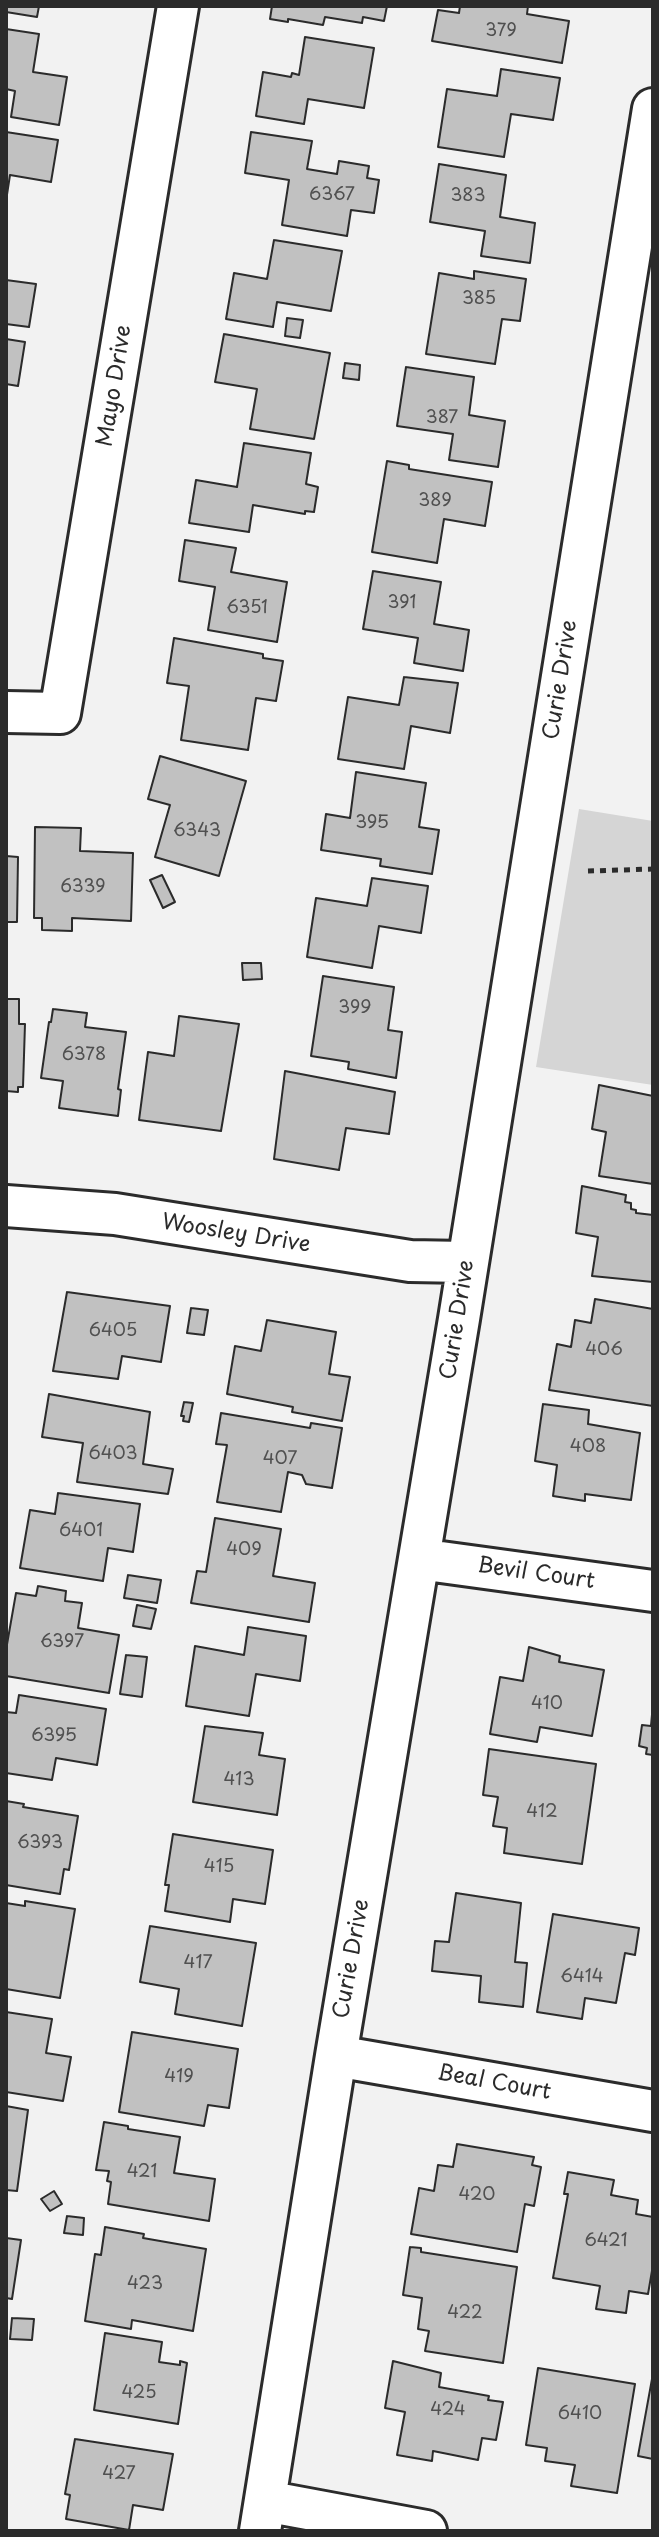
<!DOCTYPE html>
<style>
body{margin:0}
#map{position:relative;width:659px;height:2537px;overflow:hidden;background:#f2f2f2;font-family:"Playpen Sans",sans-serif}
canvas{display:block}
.frame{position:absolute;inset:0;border:8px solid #2b2b2b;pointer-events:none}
</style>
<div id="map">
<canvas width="659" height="2537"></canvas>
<div class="frame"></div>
</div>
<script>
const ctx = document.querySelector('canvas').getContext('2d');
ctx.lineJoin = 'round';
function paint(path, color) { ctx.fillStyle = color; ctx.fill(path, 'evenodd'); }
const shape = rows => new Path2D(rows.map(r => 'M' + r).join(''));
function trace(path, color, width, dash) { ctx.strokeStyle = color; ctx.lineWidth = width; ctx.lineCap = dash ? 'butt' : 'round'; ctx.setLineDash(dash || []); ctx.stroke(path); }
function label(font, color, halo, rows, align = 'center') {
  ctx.font = font + ' "Playpen Sans",sans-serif'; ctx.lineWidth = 8; ctx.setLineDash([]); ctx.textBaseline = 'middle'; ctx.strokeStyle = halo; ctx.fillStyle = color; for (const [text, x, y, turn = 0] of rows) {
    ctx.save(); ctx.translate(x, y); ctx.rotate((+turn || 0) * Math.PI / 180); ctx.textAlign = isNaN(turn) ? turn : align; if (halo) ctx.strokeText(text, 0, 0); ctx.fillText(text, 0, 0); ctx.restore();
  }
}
paint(shape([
 [579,809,653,821,653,1085,536,1067]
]), '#d5d5d5');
const building = shape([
 [6,6,39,6,37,17,6,12,6,6],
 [272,6,387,6,384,21,363,17,362,23,325,17,323,25,288,19,288,22,270,19,272,6],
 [460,6,528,6,527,14,569,21,562,63,432,41,438,10,459,13,460,6],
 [6,29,39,34,33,72,67,77,59,125,11,117,15,91,6,89,6,29],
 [305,37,374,48,364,108,308,99,304,124,256,116,263,72,291,77,292,73,299,75,305,37],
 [501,69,560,78,553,120,511,114,504,157,438,147,447,89,497,96,501,69],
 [6,132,58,140,51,182,10,175,6,201,6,132],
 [251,132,312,141,307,169,337,174,339,161,369,166,367,178,379,180,374,213,351,210,347,236,282,225,289,180,245,173,251,132],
 [439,164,506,175,500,217,535,223,530,263,481,256,485,231,430,222,439,164],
 [274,240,342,251,331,311,277,302,273,327,226,319,234,273,267,279,274,240],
 [474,271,526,279,520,321,502,319,495,364,426,354,439,273,474,279,474,271],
 [6,280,36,284,29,327,6,324,6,280],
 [287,318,303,320,300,338,285,336,287,318],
 [224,334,330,353,314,439,250,429,257,389,215,382,224,334],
 [6,339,25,342,18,386,6,384,6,339],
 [345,363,360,365,359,380,343,378,345,363],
 [406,367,474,377,469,415,505,421,498,467,449,460,453,434,397,426,406,367],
 [244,443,311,453,306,484,318,487,314,512,305,511,305,514,253,505,249,532,189,523,196,480,237,487,244,443],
 [387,461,409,465,409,469,492,482,485,526,444,519,437,563,372,552,387,461],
 [185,540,236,548,231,572,287,582,277,642,208,630,215,587,179,581,185,540],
 [373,571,441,582,434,624,469,630,463,671,414,663,418,638,363,629,373,571],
 [174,638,263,654,263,658,283,661,276,701,256,698,248,750,181,740,189,686,167,683,174,638],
 [404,677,458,683,450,733,411,726,404,769,338,759,348,697,399,705,404,677],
 [160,756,246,781,219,876,155,857,170,805,148,799,160,756],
 [356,772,426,783,419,827,439,830,432,874,380,866,381,859,321,850,326,814,350,818,356,772],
 [35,827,81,828,80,851,133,853,131,921,72,918,72,931,42,930,42,918,34,918,35,827],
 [6,856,18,857,17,922,6,922,6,856],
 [162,875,175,902,163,908,150,880,162,875],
 [372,878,428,886,421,933,379,926,372,968,307,957,316,898,367,906,372,878],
 [242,963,261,963,262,979,243,980,242,963],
 [323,976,394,987,388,1030,402,1032,396,1078,348,1069,349,1062,311,1056,323,976],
 [6,999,19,999,19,1024,25,1024,23,1087,18,1087,18,1092,6,1091,6,999],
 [53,1009,87,1013,85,1027,126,1032,118,1089,121,1090,118,1116,59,1108,63,1081,41,1078,49,1022,51,1022,53,1009],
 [179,1016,239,1024,221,1131,139,1120,148,1052,174,1056,179,1016],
 [285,1071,395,1092,389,1134,346,1128,339,1170,274,1159,285,1071],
 [599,1085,653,1096,653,1184,599,1176,606,1132,592,1129,599,1085],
 [582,1186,626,1195,625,1202,631,1203,631,1209,636,1210,636,1213,653,1215,653,1282,592,1276,598,1237,576,1233,582,1186],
 [67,1292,170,1306,161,1362,122,1356,118,1379,53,1371,67,1292],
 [595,1299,653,1309,653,1406,549,1390,557,1344,571,1347,575,1320,591,1323,595,1299],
 [191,1308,208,1310,204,1335,187,1333,191,1308],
 [267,1320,336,1332,329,1374,350,1377,342,1421,292,1412,293,1407,227,1394,235,1346,261,1351,267,1320],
 [49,1394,150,1412,143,1464,173,1469,168,1494,77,1482,83,1443,42,1437,49,1394],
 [184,1402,193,1403,189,1422,183,1421,184,1416,181,1416,184,1402],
 [543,1404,589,1410,588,1424,640,1433,631,1500,585,1494,585,1501,553,1496,557,1465,535,1461,543,1404],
 [221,1413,310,1428,311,1423,342,1428,332,1488,306,1484,302,1475,288,1472,281,1512,217,1502,227,1445,216,1444,221,1413],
 [58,1493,140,1504,133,1552,108,1548,103,1581,20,1568,30,1510,55,1514,58,1493],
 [215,1518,281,1529,273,1576,315,1583,309,1622,191,1603,197,1571,206,1572,215,1518],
 [128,1575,161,1580,157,1603,124,1598,128,1575],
 [38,1586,66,1591,65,1601,82,1603,78,1628,119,1635,109,1693,6,1676,6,1650,16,1593,36,1596,38,1586],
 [137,1605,156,1609,151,1629,133,1626,137,1605],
 [248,1627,306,1636,300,1681,256,1674,249,1716,186,1706,195,1646,244,1655,248,1627],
 [529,1647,560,1656,559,1662,604,1670,592,1736,540,1727,537,1742,490,1734,500,1677,523,1681,529,1647],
 [126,1655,147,1657,142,1697,120,1694,126,1655],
 [19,1695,106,1709,97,1765,56,1758,52,1780,6,1773,6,1712,16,1713,19,1695],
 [653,1703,653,1755,646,1754,647,1748,639,1746,642,1725,651,1726,653,1703],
 [205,1726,263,1733,259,1755,285,1759,277,1815,193,1802,205,1726],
 [489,1749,596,1764,582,1864,504,1853,507,1828,493,1826,498,1797,483,1795,489,1749],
 [6,1801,24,1804,23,1807,78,1816,69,1870,64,1869,60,1894,6,1885,6,1801],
 [173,1834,273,1850,265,1904,233,1899,230,1922,165,1911,169,1885,165,1885,173,1834],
 [456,1893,521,1903,515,1962,527,1963,523,2007,479,2002,481,1976,432,1971,435,1941,449,1942,456,1893],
 [25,1901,75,1909,60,1998,6,1989,6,1903,25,1906,25,1901],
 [553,1914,639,1928,635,1955,625,1953,616,2003,585,1998,582,2019,537,2012,553,1914],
 [150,1926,256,1943,242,2026,175,2014,179,1989,140,1982,150,1926],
 [6,2012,52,2019,46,2053,71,2057,63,2101,6,2092,6,2012],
 [132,2032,238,2049,229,2108,208,2105,204,2126,119,2112,132,2032],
 [6,2106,28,2110,17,2191,6,2190,6,2106],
 [104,2122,128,2126,128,2129,180,2137,174,2173,215,2179,209,2221,108,2204,111,2182,107,2181,109,2171,96,2170,104,2122],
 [457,2144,534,2157,532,2165,541,2167,534,2206,525,2204,517,2252,411,2234,419,2188,434,2191,438,2165,453,2167,457,2144],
 [568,2172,614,2180,611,2195,638,2200,636,2214,653,2217,653,2265,648,2294,629,2291,626,2313,596,2309,600,2286,553,2278,568,2194,564,2194,568,2172],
 [54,2191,62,2204,50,2211,41,2199,54,2191],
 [67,2216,84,2218,83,2235,64,2233,67,2216],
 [105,2227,144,2234,143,2238,206,2249,193,2331,132,2320,131,2329,85,2321,95,2254,101,2255,105,2227],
 [6,2238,21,2240,12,2299,6,2298,6,2238],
 [410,2247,421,2248,421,2252,517,2267,503,2363,425,2351,429,2331,418,2329,422,2298,403,2295,410,2247],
 [12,2318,34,2319,32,2340,10,2339,12,2318],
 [105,2333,162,2342,159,2362,180,2365,180,2361,187,2363,178,2424,94,2410,105,2333],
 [393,2361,441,2373,439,2387,489,2396,488,2400,503,2402,496,2440,482,2438,478,2460,433,2451,432,2461,397,2455,405,2412,385,2408,393,2361],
 [538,2368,635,2384,617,2493,571,2486,575,2465,545,2461,547,2448,526,2445,538,2368],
 [652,2379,653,2379,653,2459,638,2456,652,2379],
 [75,2439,173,2454,163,2510,133,2505,129,2530,66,2519,70,2495,65,2494,75,2439]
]);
paint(building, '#c1c1c1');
trace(building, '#2b2b2b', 2);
const street = shape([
 [6,712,60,713,178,6],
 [6,1206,115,1214,410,1261,466,1262],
 [419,1559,653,1591],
 [336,2056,653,2111],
 [265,2501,426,2531],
 [260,2531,336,2056,459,1319,653,109]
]);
trace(street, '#2b2b2b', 46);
trace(shape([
 [588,871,653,869]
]), '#2b2b2b', 5, [6, 6]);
trace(street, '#fff', 40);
label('18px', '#505050', null, [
 ["379",501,31],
 ["6367",332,195],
 ["383",468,196],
 ["385",479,299],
 ["387",442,418],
 ["389",435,501],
 ["391",402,603],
 ["6351",247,608],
 ["395",372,823],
 ["6343",197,831],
 ["6339",83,887],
 ["399",355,1008],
 ["6378",84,1055],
 ["6405",113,1331],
 ["406",604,1350],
 ["408",588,1447],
 ["6403",113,1454],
 ["407",280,1459],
 ["6401",81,1531],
 ["409",244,1550],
 ["6397",62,1642],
 ["410",547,1704],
 ["6395",54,1736],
 ["413",239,1780],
 ["412",542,1812],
 ["6393",40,1843],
 ["415",219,1867],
 ["417",198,1963],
 ["6414",582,1977],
 ["419",179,2077],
 ["421",142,2172],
 ["420",477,2195],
 ["6421",606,2241],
 ["423",145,2284],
 ["422",465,2313],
 ["425",139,2393],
 ["424",448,2410],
 ["6410",580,2414],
 ["427",119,2474]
]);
label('22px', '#2b2b2b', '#fff', [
 ["Mayo Drive",115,386,-81],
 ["Curie Drive",561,680,-81],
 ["Woosley Drive",236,1234,9],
 ["Curie Drive",458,1320,-81],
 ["Bevil Court",536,1574,8],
 ["Curie Drive",352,1959,-80],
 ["Beal Court",494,2083,10]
]);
</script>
